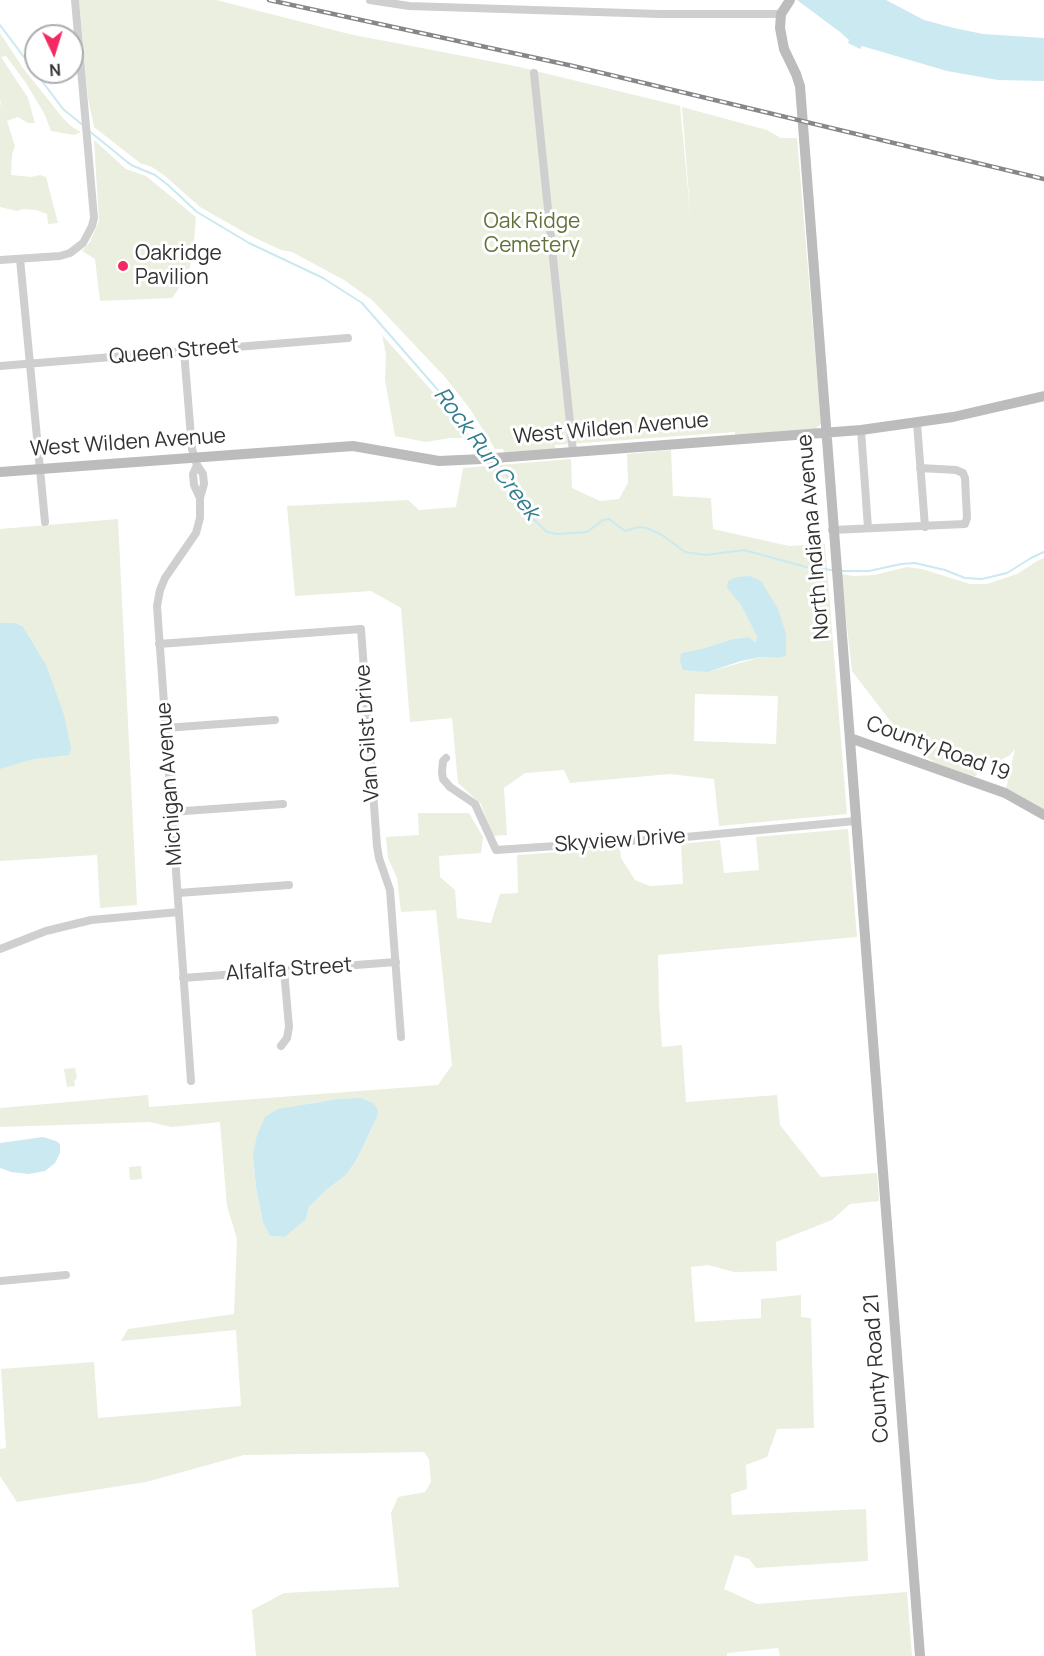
<!DOCTYPE html>
<style>
body{margin:0}
#map{position:relative;width:1044px;height:1656px;overflow:hidden;background:#fff;font-family:Manrope,sans-serif}
canvas{display:block}
.north{position:absolute;left:24px;top:24px;width:60px;height:60px;box-sizing:border-box;background:#fff;border:2px solid #adadad;border-radius:50%;rotate:176deg;font-size:16px;font-weight:700;line-height:24px;text-align:center;color:#323232}
.north::after{content:'';display:block;margin:auto;width:21px;height:27px;background:#f32963;clip-path:polygon(50% 0,100% 100%,50% 72%,0 100%)}
</style>
<div id="map">
<canvas width="1044" height="1656"></canvas>
<div class="north">N</div>
</div>
<script>
const ctx = document.querySelector('canvas').getContext('2d');
ctx.lineJoin = 'round';
function paint(path, color) { ctx.fillStyle = color; ctx.fill(path, 'evenodd'); }
const shape = rows => new Path2D(rows.map(r => 'M' + r).join(''));
function trace(path, color, width, dash) { ctx.strokeStyle = color; ctx.lineWidth = width; ctx.lineCap = dash ? 'butt' : 'round'; ctx.setLineDash(dash || []); ctx.stroke(path); }
function label(font, color, halo, rows, align = 'center') {
  ctx.font = font + ' Manrope,sans-serif'; ctx.lineWidth = 6; ctx.setLineDash([]); ctx.textBaseline = 'middle'; ctx.strokeStyle = halo; ctx.fillStyle = color; for (const [text, x, y, turn = 0] of rows) {
    ctx.save(); ctx.translate(x, y); ctx.rotate((+turn || 0) * Math.PI / 180); ctx.textAlign = isNaN(turn) ? turn : align; if (halo) ctx.strokeText(text, 0, 0); ctx.fillText(text, 0, 0); ctx.restore();
  }
}
paint(shape([
 [79,0,216,0,349,34,515,66,680,106,691,222,682,107,767,130,781,138,797,138,821,424,815,429,735,435,735,432,555,445,555,449,504,452,503,449,495,449,470,409,445,377,372,300,344,280,292,252,281,250,251,236,200,207,165,176,152,167,140,163,94,127,88,98],
 [0,33,23,68,62,117,72,127,81,132,74,135,51,131,44,113,26,83,6,56,1,57,28,98,35,123,28,123,18,117,7,121,15,146,12,155,11,175,31,177,40,175,46,177,58,223,48,224,47,214,36,210,23,209,17,211,0,207,0,102,4,112,0,100],
 [94,140,126,169,146,176,196,217,193,254,188,275,172,298,100,301,95,259,82,251,90,242,99,221],
 [382,335,466,429,470,438,450,438,426,442,395,436,385,380,386,354],
 [671,450,673,496,711,498,713,529,789,546,825,544,847,814,719,826,714,779,670,774,570,783,564,770,525,773,504,788,507,835,493,836,481,804,458,783,452,718,410,722,401,608,371,591,295,596,287,506,408,500,419,510,456,507,463,468,571,459,572,488,600,501,619,499,628,483,627,454],
 [740,603,778,658,761,657,708,672,681,653,701,649,733,639,749,637,755,642,759,638],
 [695,694,778,696,776,744,694,741],
 [118,519,137,905,100,908,97,855,0,861,0,529],
 [1044,558,1044,815,1005,793,1015,749,1010,755,999,761,989,758,983,760,976,776,973,776,936,763,914,749,904,739,852,671,841,574,854,576,874,575,907,567,922,569,970,584,987,584,1017,574,1037,561],
 [418,813,469,813,483,837,481,853,439,856,440,877,455,890,457,918,491,923,500,894,518,893,517,855,620,848,621,858,635,880,650,886,683,884,681,844,720,840,724,873,759,870,756,837,848,829,857,937,658,955,659,1003,662,1047,682,1045,686,1102,777,1095,780,1125,821,1177,877,1173,879,1201,850,1204,832,1220,776,1242,777,1271,734,1272,708,1265,691,1267,695,1322,761,1318,761,1299,801,1295,801,1317,811,1318,814,1428,777,1429,767,1457,746,1465,747,1489,731,1494,732,1515,866,1509,868,1561,756,1568,749,1559,735,1555,724,1589,757,1604,907,1592,912,1656,780,1656,778,1648,727,1653,727,1656,256,1656,252,1610,284,1593,399,1587,391,1513,398,1497,425,1492,431,1482,429,1459,424,1452,244,1455,146,1482,17,1502,0,1476,0,1449,6,1448,1,1369,94,1362,98,1418,241,1406,236,1330,121,1341,128,1329,234,1314,237,1239,227,1206,220,1122,172,1127,149,1122,0,1127,0,1108,148,1095,149,1107,438,1085,452,1065,436,910,401,912,397,878,388,858,386,837,419,835],
 [361,1098,377,1117,357,1159,346,1175,326,1190,309,1207,306,1219,285,1237,270,1236,263,1223,256,1188,253,1155,311,1103],
 [75,1068,77,1078,74,1081,75,1086,67,1087,64,1069],
 [141,1166,142,1179,130,1180,129,1167]
]), '#ebefdf');
paint(shape([
 [797,0,886,0,924,20,954,28,983,34,1044,38,1044,81,998,80,947,71,862,46,860,49,848,43,849,40,840,32],
 [750,576,761,581,778,609,786,634,786,656,778,658,761,657,741,661,708,672,683,670,680,661,681,653,701,649,733,639,749,637,755,642,758,638,740,603,727,588,728,581,737,577],
 [0,623,15,623,23,627,46,665,64,715,71,748,69,755,33,759,0,769],
 [361,1098,373,1103,378,1110,377,1117,357,1159,346,1175,326,1190,309,1207,306,1219,285,1237,270,1236,263,1223,256,1188,253,1155,257,1135,265,1117,278,1109,339,1099],
 [43,1137,56,1141,60,1144,60,1153,55,1163,45,1171,29,1174,11,1172,0,1168,0,1143]
]), '#cbe9f0');
trace(shape([
 [0,25,63,109,84,126],
 [88,130,131,165,155,175,168,185,197,212,249,243,323,278,362,303,472,429,491,454],
 [496,461,521,494,530,516,547,532,557,534,587,532,603,520,609,519,625,531,639,527,647,528,662,535,685,552,706,555,744,550,806,567,832,570],
 [841,571,869,571,901,564,915,563,945,570,965,578,982,579,1007,573,1031,558,1044,552]
]), '#cbe9f0', 2);
trace(shape([
 [370,0,409,6,659,14,781,14],
 [534,73,573,452],
 [20,259,45,522],
 [0,260,60,256,70,253,83,243,92,226,94,218,75,0],
 [184,351,192,449,197,465,203,474,204,484,200,498,200,518,196,533,165,578,160,590,157,606,191,1081],
 [0,366,348,338],
 [917,423,925,527],
 [861,430,868,528],
 [197,465,193,474,194,485,200,498],
 [832,530,965,524,967,518,965,478,963,473,956,470,920,468],
 [159,644,361,629,377,846,379,858,390,890,401,1037],
 [165,728,275,720],
 [446,758,443,761,442,772,443,779,450,787,475,804,496,850,675,838,855,821],
 [171,812,283,804],
 [178,893,289,885],
 [0,949,46,931,91,920,179,912],
 [183,978,396,962],
 [281,1046,287,1038,289,1027,284,970],
 [0,1281,66,1275]
]), '#cfcfcf', 8);
trace(shape([
 [790,0,781,14,780,28,784,49,796,74,800,86,920,1656],
 [0,472,353,446,439,461,482,459,861,430,953,417,1044,396],
 [850,738,1005,793,1044,815]
]), '#bcbcbc', 10);
const rail = shape([
 [269,0,573,66,1044,179]
]);
trace(rail, '#878787', 4.5);
trace(rail, '#fff', 2, [7]);
for (const [x, y, r, color] of [
 [123,266,6,"#f32963"]
]) { const dot = new Path2D(); dot.arc(x, y, r, 0, 2 * Math.PI); ctx.fillStyle = color; ctx.fill(dot); trace(dot, '#fff', 2); }
label('21px', '#60723a', '#fff', [
 ["Oak Ridge",532,222],
 ["Cemetery",532,246]
]);
label('21px', '#323232', '#fff', [
 ["Oakridge",135,254],
 ["Pavilion",135,278]
], 'left');
label('21px', '#323232', '#fff', [
 ["Queen Street",174,352,-5],
 ["West Wilden Avenue",611,429,-5],
 ["West Wilden Avenue",128,443,-4],
 ["North Indiana Avenue",814,537,-95],
 ["Van Gilst Drive",368,733,-94],
 ["County Road 19",938,749,20],
 ["Michigan Avenue",170,784,-94],
 ["Skyview Drive",620,841,-4],
 ["Alfalfa Street",289,970,-4],
 ["County Road 21",877,1368,-94]
]);
label('italic 22px', '#347e8e', '#fff', [
 ["Rock Run Creek",486,454,53]
]);
</script>
